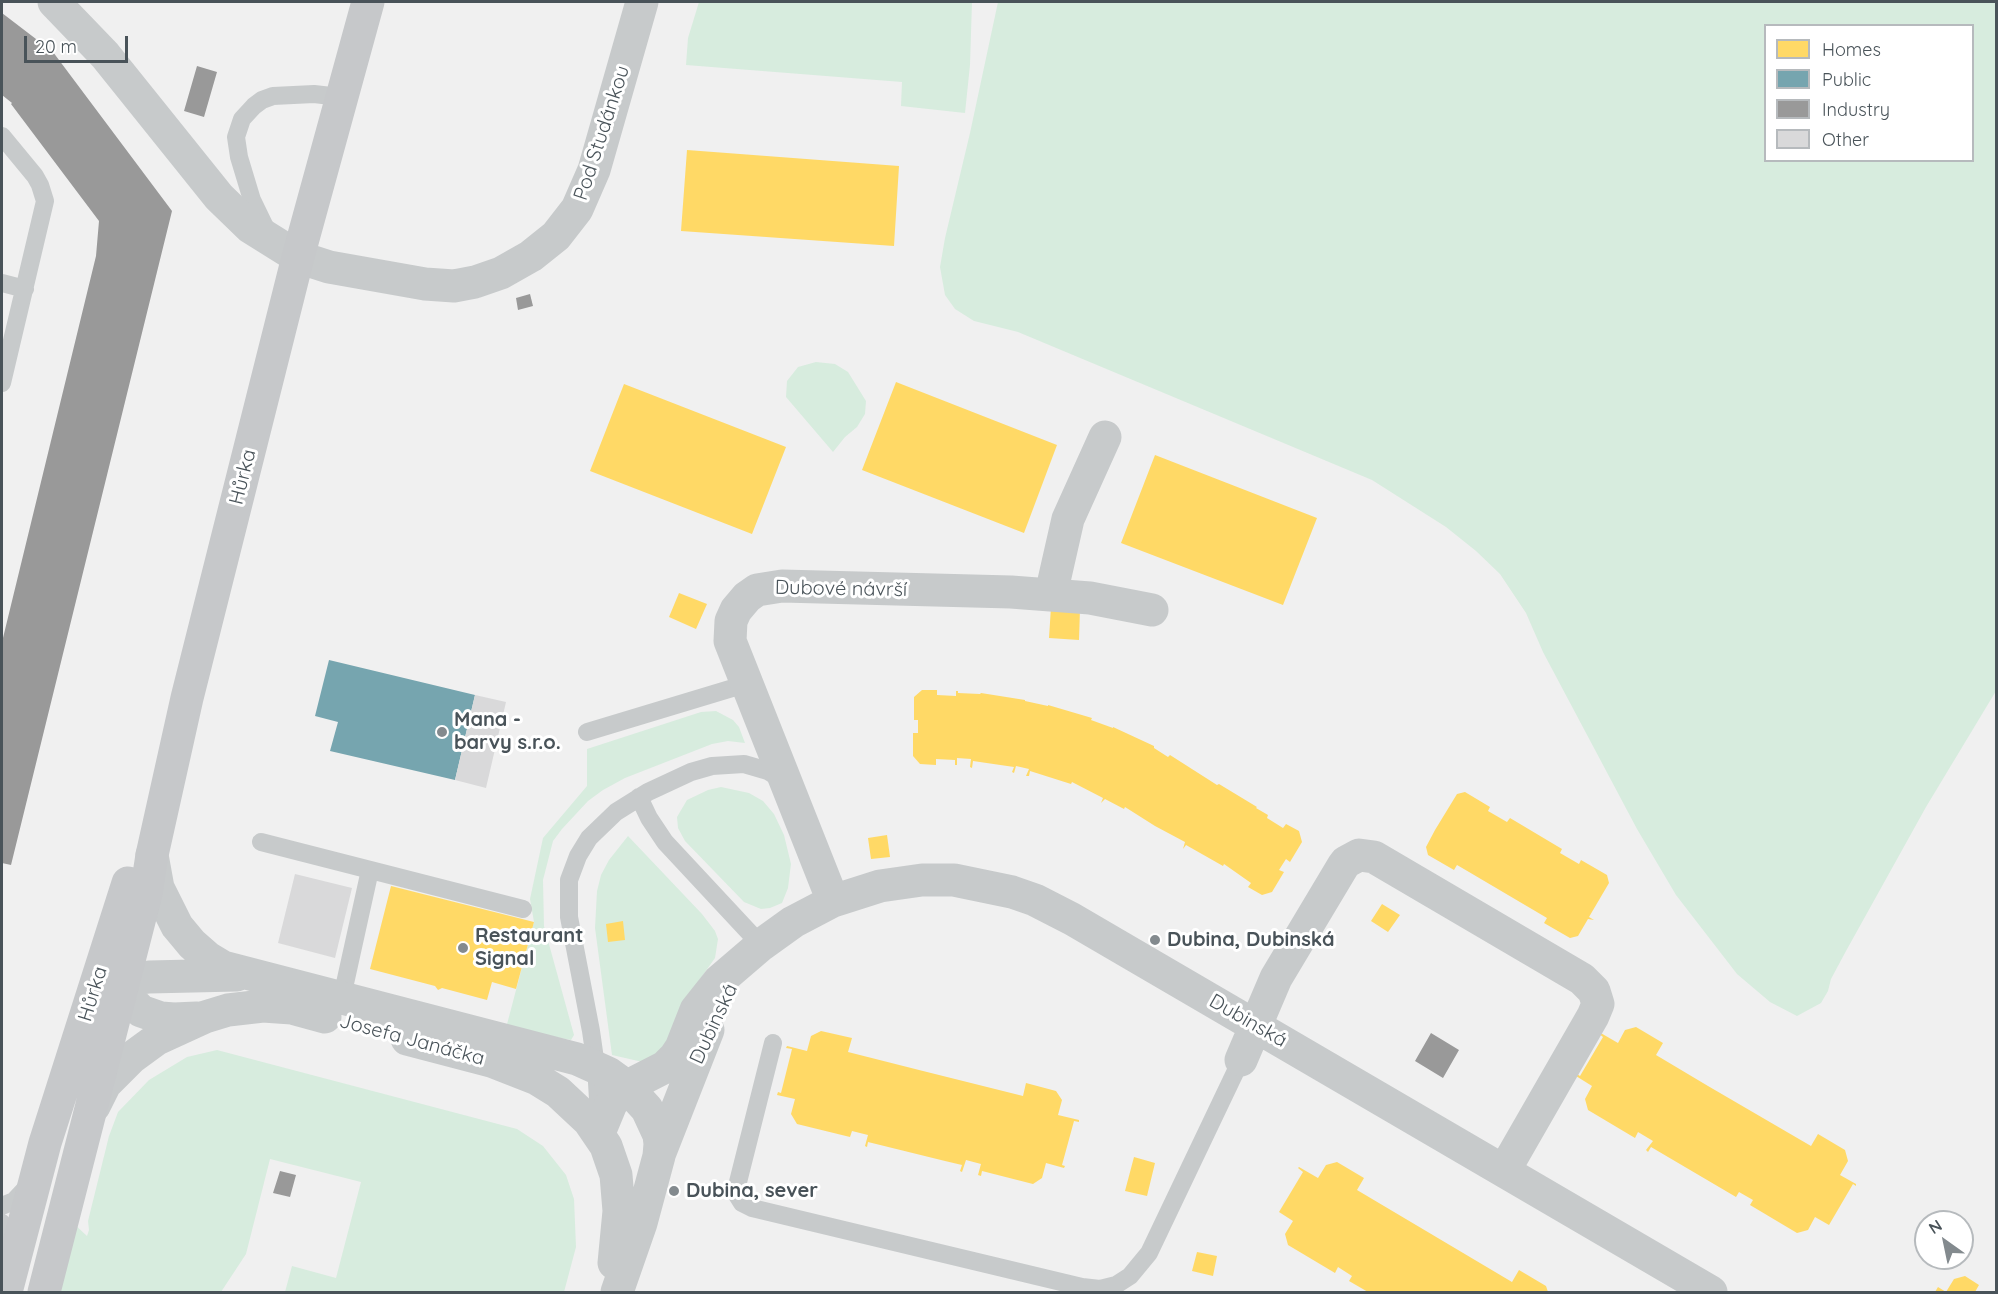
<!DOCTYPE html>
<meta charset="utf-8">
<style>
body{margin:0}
#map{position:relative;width:1998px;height:1294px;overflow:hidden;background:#f0f0f0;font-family:Quicksand,sans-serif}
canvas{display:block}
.frame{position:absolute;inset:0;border:3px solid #495359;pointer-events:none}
.legend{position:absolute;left:1764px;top:24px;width:210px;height:138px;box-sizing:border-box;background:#fff;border:2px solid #b6babd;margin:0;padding:8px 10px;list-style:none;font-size:18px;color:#495359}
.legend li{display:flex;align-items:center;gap:12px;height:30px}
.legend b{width:30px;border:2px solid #b6babd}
.north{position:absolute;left:1914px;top:1210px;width:60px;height:60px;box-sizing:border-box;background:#fff;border:2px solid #b6babd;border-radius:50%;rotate:327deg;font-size:16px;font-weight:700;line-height:24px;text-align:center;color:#495359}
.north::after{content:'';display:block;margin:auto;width:21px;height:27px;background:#838a8e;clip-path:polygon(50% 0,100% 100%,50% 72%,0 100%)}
.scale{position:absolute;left:24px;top:36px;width:104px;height:27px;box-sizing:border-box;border:3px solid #495359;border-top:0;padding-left:8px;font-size:18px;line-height:21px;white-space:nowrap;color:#495359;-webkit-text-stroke:4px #fff;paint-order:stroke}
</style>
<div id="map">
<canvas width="1998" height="1294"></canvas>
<div class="frame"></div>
<ul class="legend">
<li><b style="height:16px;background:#ffd966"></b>Homes</li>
<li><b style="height:16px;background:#76a5af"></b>Public</li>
<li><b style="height:16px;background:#999"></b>Industry</li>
<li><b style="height:16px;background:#d9d9da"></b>Other</li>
</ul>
<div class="north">N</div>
<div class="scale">20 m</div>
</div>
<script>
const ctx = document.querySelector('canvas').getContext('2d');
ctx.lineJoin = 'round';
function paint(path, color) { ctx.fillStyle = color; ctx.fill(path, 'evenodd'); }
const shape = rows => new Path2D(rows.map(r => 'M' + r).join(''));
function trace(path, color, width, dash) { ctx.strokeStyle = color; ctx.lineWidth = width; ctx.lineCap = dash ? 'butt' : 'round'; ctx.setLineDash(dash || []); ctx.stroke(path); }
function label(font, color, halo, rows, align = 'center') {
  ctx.font = font + ' Quicksand,sans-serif'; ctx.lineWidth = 6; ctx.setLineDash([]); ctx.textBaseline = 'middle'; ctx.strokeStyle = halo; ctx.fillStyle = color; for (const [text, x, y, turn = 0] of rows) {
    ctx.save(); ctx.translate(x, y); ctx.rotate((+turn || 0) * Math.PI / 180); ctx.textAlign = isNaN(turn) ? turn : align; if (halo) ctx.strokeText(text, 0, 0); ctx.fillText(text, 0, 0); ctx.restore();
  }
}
paint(shape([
 [699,2,972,2,970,65,965,113,901,106,902,82,686,65,688,38],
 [998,2,1996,2,1996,691,1926,807,1846,951,1831,979,1828,991,1821,1003,1797,1016,1770,1002,1737,974,1676,895,1637,829,1543,652,1526,613,1500,574,1476,551,1446,527,1372,480,1018,332,974,321,955,309,945,295,940,267,945,238,970,133],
 [1766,26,1972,26,1972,160,1766,160],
 [816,362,835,364,848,372,866,401,865,414,857,427,845,437,833,452,786,397,787,381,798,367],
 [716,711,733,720,739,727,745,743,728,741,712,744,625,778,603,790,588,801,562,829,553,841,543,880,544,926,574,1035,571,1040,506,1028,534,922,530,899,543,838,587,786,587,749,701,712],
 [721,787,749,793,763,801,774,814,784,835,791,864,788,888,782,903,770,908,761,909,744,902,685,841,678,828,677,817,687,800,708,790],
 [628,836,702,914,715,931,718,939,715,958,693,989,668,1045,647,1063,612,1055,595,928,597,891,601,875,609,860],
 [217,1050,517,1129,543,1146,566,1175,574,1199,576,1247,564,1292,285,1292,292,1266,336,1278,361,1182,270,1159,246,1254,221,1292,55,1292,73,1223,87,1236,89,1230,88,1221,109,1136,118,1112,149,1080,187,1057]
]), '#d7ecde');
paint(shape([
 [687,150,899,166,894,246,681,231],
 [896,382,1057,445,1024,533,862,470],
 [624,384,786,447,752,534,590,471],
 [1155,455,1317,518,1283,605,1121,543],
 [679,593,707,604,696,629,669,617],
 [1051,607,1080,609,1079,640,1049,638],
 [922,690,937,690,937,695,956,696,956,691,958,691,958,693,980,694,981,693,1025,700,1025,701,1048,706,1048,705,1092,718,1091,720,1113,728,1113,727,1154,746,1154,748,1168,757,1170,755,1217,785,1219,784,1257,807,1256,808,1268,815,1267,818,1283,828,1286,824,1299,831,1302,842,1290,862,1286,859,1279,870,1284,872,1272,892,1262,895,1248,887,1251,883,1224,864,1223,866,1186,845,1183,849,1185,842,1155,826,1125,807,1124,809,1105,799,1101,803,1103,798,1072,782,1071,784,1030,771,1029,776,1026,776,1029,769,1016,766,1014,773,1012,772,1014,767,973,761,972,768,970,767,971,759,957,758,957,765,955,765,955,760,936,759,936,765,920,764,913,756,913,733,918,733,918,720,914,720,914,697],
 [1465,792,1490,807,1488,811,1507,822,1510,818,1562,849,1560,853,1579,864,1581,860,1607,875,1609,883,1589,917,1594,920,1588,919,1578,936,1570,938,1544,923,1547,918,1469,872,1457,865,1454,870,1428,855,1426,847,1435,830,1457,794],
 [887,835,890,857,871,859,868,838],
 [391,886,534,922,516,989,492,982,487,1000,442,988,438,990,435,986,370,969],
 [1382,904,1400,915,1388,932,1371,921],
 [623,921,625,940,608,942,606,924],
 [1636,1027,1663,1043,1656,1055,1708,1086,1811,1146,1818,1134,1845,1150,1848,1161,1840,1175,1856,1184,1856,1186,1853,1184,1829,1225,1815,1217,1808,1230,1797,1233,1750,1205,1753,1200,1739,1192,1736,1197,1651,1147,1648,1152,1646,1150,1653,1141,1638,1132,1635,1138,1588,1110,1585,1099,1592,1086,1576,1076,1577,1074,1580,1076,1603,1037,1598,1033,1599,1032,1618,1043,1625,1030],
 [821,1031,852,1038,848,1052,923,1071,1023,1096,1026,1083,1056,1091,1062,1100,1058,1115,1079,1120,1079,1122,1074,1121,1062,1165,1065,1166,1064,1168,1046,1163,1042,1178,1033,1184,982,1171,981,1176,978,1175,981,1164,966,1160,962,1172,960,1171,962,1165,945,1161,868,1142,867,1147,865,1146,868,1135,852,1131,850,1137,797,1124,791,1114,795,1099,777,1095,778,1092,781,1093,792,1049,786,1048,787,1046,807,1051,811,1036],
 [1134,1157,1155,1163,1147,1196,1125,1191],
 [1337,1162,1364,1178,1357,1190,1512,1282,1519,1270,1546,1286,1548,1292,1368,1292,1349,1281,1352,1276,1338,1267,1335,1273,1288,1245,1285,1234,1293,1221,1279,1212,1303,1172,1298,1168,1299,1167,1318,1178,1326,1165],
 [1197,1252,1217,1256,1213,1276,1192,1271],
 [1965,1276,1979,1285,1975,1292,1935,1292,1938,1287,1946,1292,1954,1279]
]), '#ffd966');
paint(shape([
 [329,660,475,695,455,780,330,751,338,722,315,716]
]), '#76a5af');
paint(shape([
 [2,13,53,52,172,211,11,865,2,863,2,642,96,256,99,221,11,104,12,103,2,95],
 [197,66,217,72,204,117,184,111],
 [530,294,533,306,518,310,516,298],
 [1431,1033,1459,1050,1443,1078,1415,1061],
 [280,1171,296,1175,290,1197,273,1193]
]), '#999');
paint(shape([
 [475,695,506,702,486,788,455,780],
 [295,874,352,888,335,958,278,943]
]), '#d9d9da');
trace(shape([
 [2,136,35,176,40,185,45,201,2,383],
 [267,231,252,200,239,157,236,137,242,119,254,106,262,100,273,96,314,94,340,97],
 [2,283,25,289],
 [587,732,746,684],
 [639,797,649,818,665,842,761,945],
 [261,842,523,909],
 [340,1006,370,870],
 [773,1043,737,1186,737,1195,742,1203,752,1208,1082,1287,1100,1289,1116,1285,1130,1276,1149,1253,1241,1060],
 [599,1116,596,1066,591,1031,569,917,569,880,578,856,589,838,616,812,648,792,691,772,712,766,744,764,768,771,784,781],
 [2,1206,14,1201,29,1185],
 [2,1223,13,1238,17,1250]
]), '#c7cacb', 18);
trace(shape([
 [54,2,105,55,219,197,250,227,298,257,329,267,425,284,454,286,475,282,501,273,531,256,556,236,577,209,594,170,642,2],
 [1051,594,1068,519,1105,437],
 [152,855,158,888,177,926,192,944,208,958,223,967,577,1059,608,1073,626,1086,647,1109,659,1135,660,1144,659,1156,641,1223,617,1292],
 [833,901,730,641,731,621,736,610,747,597,757,590,782,586,1011,592,1090,598,1152,610],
 [120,964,125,993,133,1003,141,1011,161,1018,174,1019,197,1018],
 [102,997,112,990,135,979,149,977,237,975],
 [407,1039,491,1061,537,1079,558,1092,589,1121,606,1146,616,1175,619,1211,614,1263],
 [1241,1060,1276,978,1343,866,1346,862,1359,855,1374,857,1582,979,1594,991,1598,1004,1593,1016,1504,1171],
 [94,1106,105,1084,131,1058,157,1039,205,1017,228,1010,263,1006,292,1008,325,1017],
 [599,1133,611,1104,622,1089,665,1067,675,1057,681,1048,696,1010,719,981,761,945,793,922,833,901,880,886,922,880,954,880,1012,892,1035,900,1072,919,1711,1292],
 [659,1155,708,1030]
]), '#c7cacb', 33);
trace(shape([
 [6,1292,45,1143,128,883],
 [44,1292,146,894,152,855,187,698,298,257,368,2]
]), '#c6c8ca', 33);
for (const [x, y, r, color] of [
 [442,732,6,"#838a8e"],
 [1155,940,6,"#838a8e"],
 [463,948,6,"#838a8e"],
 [674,1191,6,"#838a8e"]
]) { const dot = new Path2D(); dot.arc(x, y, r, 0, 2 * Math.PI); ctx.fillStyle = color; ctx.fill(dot); trace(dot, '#fff', 2); }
label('20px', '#495359', '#fff', [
 ["Pod Studánkou",602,133,-72],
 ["Hůrka",243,477,-76],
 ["Dubové návrší",841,589,1],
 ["Hůrka",93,994,-73],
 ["Dubinská",1248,1021,30],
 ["Dubinská",714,1024,-65],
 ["Josefa Janáčka",412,1040,15]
]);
label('bold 20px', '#495359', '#fff', [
 ["Mana -",454,720],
 ["barvy s.r.o.",454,743],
 ["Restaurant",475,936],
 ["Signal",475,959],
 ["Dubina, Dubinská",1167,940],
 ["Dubina, sever",686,1191]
], 'left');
</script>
